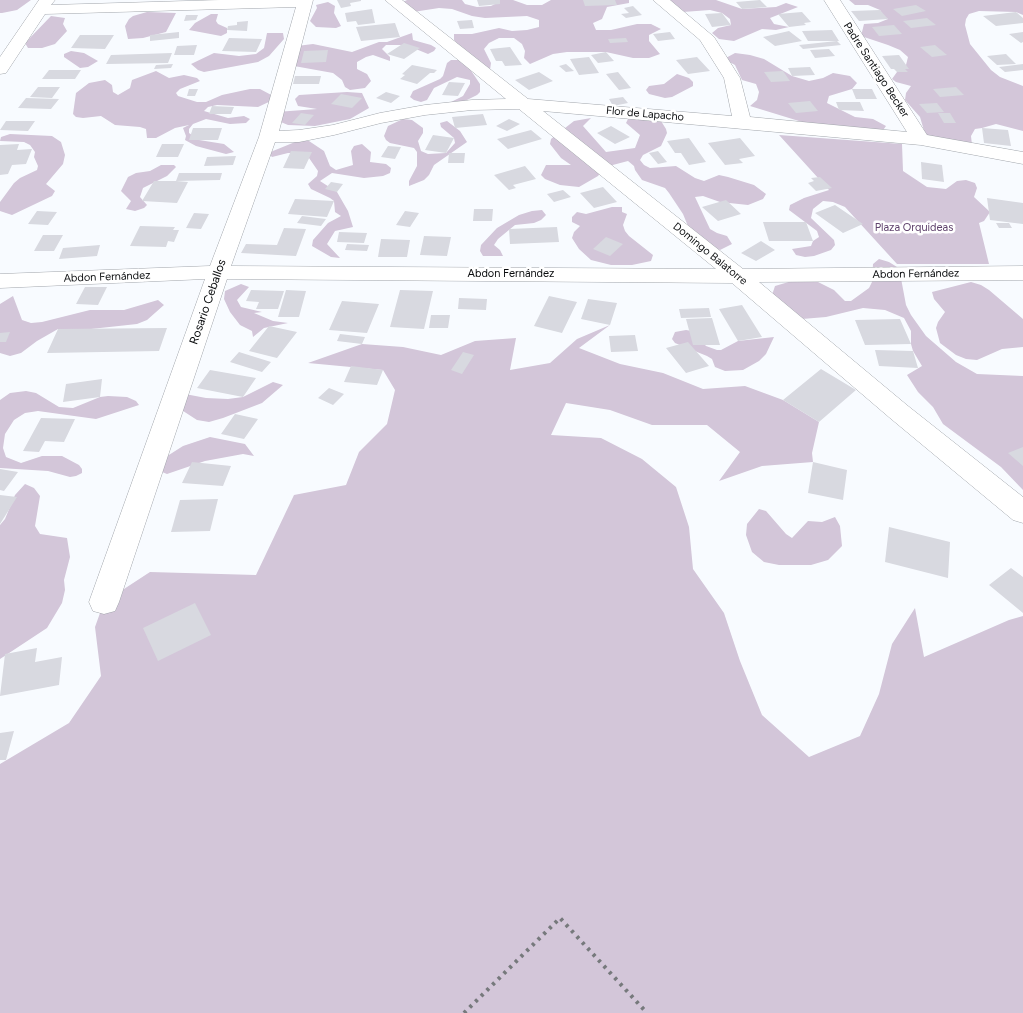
<!DOCTYPE html>
<meta charset="utf-8">
<style>
body{margin:0}
canvas{display:block;background:#f8fbff}
</style>
<canvas width="1023" height="1013"></canvas>
<script>
const ctx = document.querySelector('canvas').getContext('2d');
ctx.lineJoin = 'round';
function paint(path, color) { ctx.fillStyle = color; ctx.fill(path, 'evenodd'); }
const shape = rows => new Path2D(rows.map(r => 'M' + r).join(''));
function trace(path, color, width, dash) { ctx.strokeStyle = color; ctx.lineWidth = width; ctx.lineCap = dash ? 'butt' : 'round'; ctx.setLineDash(dash || []); ctx.stroke(path); }
function label(font, color, halo, rows, align = 'center') {
  ctx.font = font + ' Figtree,sans-serif'; ctx.lineWidth = 5; ctx.setLineDash([]); ctx.textBaseline = 'middle'; ctx.strokeStyle = halo; ctx.fillStyle = color; for (const [text, x, y, turn = 0] of rows) {
    ctx.save(); ctx.translate(x, y); ctx.rotate((+turn || 0) * Math.PI / 180); ctx.textAlign = isNaN(turn) ? turn : align; if (halo) ctx.strokeText(text, 0, 0); ctx.fillText(text, 0, 0); ctx.restore();
  }
}
paint(shape([
 [0,0,31,0,17,10,2,13,0,13],
 [407,0,462,0,465,4,477,7,491,6,499,2,499,0,513,0,527,5,542,5,551,0,629,0,629,3,607,7,602,19,593,23,596,30,611,30,637,24,651,24,661,29,649,35,649,41,660,54,649,58,633,58,606,52,567,52,553,54,530,64,524,58,525,51,522,44,514,38,499,38,489,43,484,49,491,63,490,70,460,47,454,40,454,34,472,34,499,28,512,31,527,30,539,27,539,20,527,16,485,18,472,16,452,9,439,8,413,12,403,2],
 [653,0,716,0,742,9,776,7,786,3,798,7,770,18,774,24,789,27,776,30,762,29,734,41,719,39,712,33,718,28,731,25,730,19,722,13,710,10,683,12],
 [849,0,1023,0,1023,15,1016,12,979,11,969,14,966,19,965,25,970,44,991,70,1000,77,1023,86,1023,131,996,124,982,128,975,129,971,136,972,145,938,141,925,134,920,117,905,100,906,93,911,86,896,82,892,79,897,72,905,69,908,57,900,50,888,45,861,36,864,24,878,23,888,19,883,16,880,10,868,5,855,5],
 [328,2,335,6,334,13,341,26,336,28,316,27,310,21,317,8,316,5],
 [147,12,176,13,166,32,143,38,128,39,125,26,129,19,133,16],
 [211,14,218,14,216,21,218,24,227,28,227,33,221,36,189,30,195,23],
 [51,16,65,18,63,24,67,31,55,44,42,48,28,48,25,43],
 [267,33,283,33,284,39,269,56,258,62,204,72,198,70,191,64,214,53,239,56,256,54,264,48],
 [412,33,413,40,431,45,436,48,434,51,428,54,406,45,386,45,382,49,390,57,390,61,373,55,366,57,357,62,357,69,367,74,371,81,365,88,350,90,345,87,342,80,333,73,294,66,297,46,313,44,352,52,379,42,387,42],
 [71,51,84,53,98,61,88,67,80,68,64,57,64,54],
 [735,53,750,55,764,59,792,76,809,81,823,78,833,73,850,76,857,83,852,89,829,96,827,103,855,117,873,119,886,126,881,133,812,125,750,106,757,100,759,92,756,84,742,80,735,65,724,59],
 [451,60,459,60,470,69,480,84,480,92,477,95,465,101,451,102,463,96,470,84,470,80,457,77,434,88,427,100,421,102,414,100,410,97,413,91,440,79,443,76,447,63],
 [156,71,169,78,184,75,197,78,200,81,180,89,176,93,178,96,197,102,206,102,222,95,250,89,260,89,275,97,273,100,258,107,217,105,208,107,204,111,228,118,244,116,250,119,246,123,230,124,206,119,193,124,189,129,189,133,199,140,224,144,234,152,226,154,196,146,185,140,186,136,183,128,189,125,175,128,156,138,147,138,146,129,140,127,115,125,101,116,83,118,76,117,73,114,76,93,89,83,105,80,112,85,113,92,118,95,130,88,132,80],
 [677,74,689,78,693,82,693,86,672,97,665,98,649,94,646,90,649,86,664,84],
 [347,92,362,93,369,108,350,119,315,126,288,125,276,120,276,112,317,109,298,106,295,99,299,95],
 [591,118,583,126,606,152,635,148,640,135,626,123,628,119,661,121,666,129,667,133,661,146,643,155,640,160,644,165,650,168,676,166,695,178,704,181,719,175,728,177,754,185,766,194,763,199,748,205,720,202,703,196,695,197,710,229,717,233,727,236,732,244,720,250,700,241,690,231,683,214,669,193,665,188,642,180,635,170,634,166,628,161,605,167,598,176,579,187,560,185,545,179,541,175,546,165,571,165,561,158,550,144,551,139,574,121],
 [403,119,412,120,423,128,423,133,418,141,421,151,428,154,446,153,455,143,454,138,441,127,440,123,447,121,460,131,467,142,434,165,429,175,424,180,409,186,409,181,417,166,417,152,414,148,390,143,386,140,384,136,388,126],
 [10,134,52,136,61,142,65,155,63,164,46,184,55,191,52,196,12,215,0,211,0,202,14,183,20,178,37,170,38,166,34,157,35,152,30,145,24,142,0,141,1,137],
 [779,135,902,144,903,171,927,187,946,189,957,181,966,180,975,183,977,188,974,197,990,212,984,221,979,223,989,264,897,264,845,207,833,202,823,201,813,209,811,218,834,240,835,245,831,250,814,256,805,257,796,255,792,249,811,246,813,241,819,237,817,231,789,210,790,205,804,198,829,190],
 [300,140,309,141,324,151,330,166,336,170,353,165,351,151,354,146,362,144,371,152,370,162,386,164,391,168,390,173,383,176,364,178,332,173,320,181,337,192,348,211,353,227,335,231,327,244,340,258,331,257,312,246,313,240,328,223,341,216,335,212,334,201,330,198,311,189,308,184,317,176,318,171,309,158,297,153,288,153,272,157,268,153],
 [161,165,174,165,176,167,167,176,143,188,140,197,147,205,144,208,135,211,126,209,131,201,121,191,128,177,136,173,150,171],
 [612,207,622,207,622,212,627,214,623,225,625,231,629,236,653,255,651,261,632,265,611,265,591,260,579,249,572,238,574,232,580,226,572,222,572,217,577,212,586,214],
 [542,210,546,215,541,220,534,223,515,225,498,239,494,245,500,250,503,256,483,256,480,251,481,245,497,228,519,215,532,211],
 [879,259,889,262,897,267,900,273,906,305,911,315,926,336,956,362,977,374,1023,376,1023,490,1001,467,943,424,933,407,918,392,907,375,922,366,913,351,911,344,911,331,904,318,885,310,863,308,826,317,802,319,771,298,775,286,792,281,814,280,834,290,845,301,851,301,869,288,872,282,873,264],
 [971,282,981,285,989,290,1023,319,1023,347,1002,349,977,360,966,359,956,355,940,343,936,328,938,322,945,312,934,299,932,292],
 [241,284,249,287,237,300,241,307,262,312,254,313,273,321,288,323,264,328,253,337,252,331,240,325,230,312,224,299,225,291],
 [13,296,22,320,31,323,42,322,90,310,124,310,158,300,164,305,147,320,137,324,91,329,58,329,37,341,21,353,10,356,0,353,0,304],
 [610,325,579,348,620,364,663,373,703,389,745,386,783,400,819,422,812,453,813,462,762,466,719,481,740,452,707,425,652,425,610,410,566,403,551,435,601,438,642,459,676,487,689,527,693,569,724,613,740,661,762,715,809,757,860,736,879,694,892,644,915,608,924,657,1009,620,1023,616,1023,1013,0,1013,0,764,69,723,101,676,95,627,104,602,150,572,256,575,294,495,346,485,359,452,387,424,395,390,383,370,308,363,362,344,403,347,441,355,475,341,516,338,510,370,550,363,577,339],
 [686,330,692,331,706,346,717,350,721,350,738,341,774,337,766,354,759,361,743,370,725,371,715,367,712,359,707,356,675,343,672,339,675,332],
 [273,382,283,385,262,403,223,418,209,422,197,420,180,409,185,394,206,398,228,399,243,397],
 [26,391,36,393,59,407,73,408,100,397,108,396,127,397,136,401,139,405,96,419,38,411,25,413,14,420,5,434,3,448,6,457,21,463,42,456,62,456,79,465,82,469,82,473,76,476,70,477,48,471,0,468,0,400,10,393],
 [210,437,245,444,254,456,243,454,205,461,167,474,157,470,161,460,183,446],
 [25,484,34,488,40,496,35,526,40,534,67,538,70,557,64,580,65,590,62,603,47,628,0,659,0,525,5,519,15,495],
 [759,509,766,511,786,534,792,538,808,521,822,522,835,517,840,526,842,546,828,560,811,565,779,565,764,562,752,552,746,535,747,524]
]), '#d3c6d9');
paint(shape([
 [337,0,361,0,361,1,350,3,351,6,341,8],
 [477,0,500,0,500,4,479,6],
 [583,0,615,0,617,5,585,6],
 [760,0,767,7,742,9,736,2],
 [916,5,926,11,902,16,893,9],
 [633,6,642,15,626,18,621,14,629,13,624,8],
 [372,9,375,23,358,25,356,21,347,22,345,13],
 [880,10,888,19,859,21,851,11],
 [802,12,811,22,804,23,806,25,789,27,778,14],
 [1016,12,1023,18,1023,23,996,26,983,16],
 [722,13,731,25,712,27,705,14],
 [186,15,198,15,196,20,184,21],
 [927,18,936,25,911,28,903,21],
 [472,20,474,28,460,29,457,21],
 [248,21,247,31,227,30,228,26,237,25,237,22],
 [395,23,400,37,361,41,356,27],
 [894,25,902,34,879,36,872,27],
 [832,30,839,41,808,41,802,31],
 [789,31,802,41,775,46,763,37],
 [179,32,179,38,150,41,150,35],
 [670,32,675,39,658,41,653,34],
 [1023,32,1023,42,1021,43,1009,34],
 [80,35,114,35,105,49,71,48],
 [229,38,262,39,256,52,222,51],
 [626,38,628,42,610,43,608,39],
 [837,41,841,45,803,49,799,45],
 [404,43,420,48,404,59,387,54],
 [197,45,194,55,174,55,177,46],
 [935,45,947,55,932,57,920,47],
 [510,47,522,65,505,66,502,61,496,61,490,49],
 [829,49,835,56,815,58,810,50],
 [328,50,326,62,301,63,304,51],
 [606,52,614,61,598,63,591,55],
 [172,53,168,63,106,64,111,55],
 [1006,54,1016,64,997,65,987,56],
 [899,55,909,69,905,69,908,72,897,72,894,69,891,69,882,56],
 [589,57,599,73,579,75,570,59],
 [697,57,710,71,688,74,676,60],
 [173,64,171,68,154,69,156,65],
 [566,64,574,71,566,72,559,66],
 [1023,64,1023,70,1005,72,999,67],
 [412,65,437,70,434,73,430,73,417,84,400,79,405,75,402,74],
 [810,67,815,75,792,76,788,68],
 [49,70,81,70,75,79,42,79],
 [783,71,790,81,771,82,764,72],
 [539,72,553,81,529,90,515,80],
 [618,72,631,88,619,90,606,74],
 [295,76,321,76,319,84,293,84],
 [449,82,465,83,458,96,442,95],
 [38,87,60,87,52,98,30,97],
 [956,87,964,95,940,97,933,89],
 [189,89,198,89,195,96,187,96],
 [852,89,872,89,877,99,856,99],
 [386,92,400,96,391,103,376,98],
 [341,94,362,98,352,108,331,104],
 [623,97,628,103,613,106,609,99],
 [26,98,59,99,51,109,18,108],
 [810,101,818,111,796,113,788,103],
 [836,102,860,102,864,111,839,110],
 [937,103,944,112,927,113,919,104],
 [212,106,234,107,231,114,209,114],
 [301,113,314,115,305,125,292,123],
 [938,113,950,113,956,123,944,123],
 [483,114,487,125,455,128,452,117],
 [509,119,520,124,507,131,496,126],
 [6,121,35,121,28,131,0,130],
 [611,126,630,137,615,144,597,133],
 [193,128,222,128,218,140,189,140],
 [982,128,1008,130,1011,146,984,143],
 [531,130,542,139,508,149,497,139],
 [433,135,454,138,446,153,425,150],
 [689,138,706,162,689,165,681,153,675,153,667,141],
 [740,138,755,156,739,159,743,163,725,165,708,143],
 [19,144,17,150,32,149,26,164,12,165,8,174,0,175,0,145],
 [162,144,184,144,178,157,156,157],
 [388,146,401,147,395,159,381,157],
 [291,151,312,152,304,169,283,168],
 [658,151,667,162,658,164,649,153],
 [449,153,465,153,464,163,448,163],
 [236,156,233,165,204,166,207,157],
 [921,162,942,165,944,182,922,179],
 [525,166,536,179,513,185,516,188,509,190,494,175],
 [179,173,222,173,220,180,176,181],
 [820,177,832,188,816,191,808,183,814,181,811,178],
 [154,181,176,181,188,182,177,203,142,201],
 [331,182,343,184,337,192,325,189],
 [603,187,617,202,594,208,580,193],
 [563,190,571,197,554,202,547,194],
 [987,198,1023,203,1023,224,990,220],
 [295,199,334,201,327,217,288,214],
 [726,200,741,214,718,221,702,207],
 [835,205,863,224,843,233,815,213],
 [474,209,493,209,492,221,473,221],
 [37,211,57,212,48,225,28,224],
 [405,211,419,213,410,227,396,225],
 [194,213,209,214,201,229,186,228],
 [302,216,326,219,321,226,297,223],
 [763,222,806,222,813,241,769,241],
 [996,223,1009,223,1012,228,999,228],
 [140,226,175,227,173,230,179,230,174,242,168,241,166,247,130,246],
 [557,227,559,242,510,244,509,229],
 [284,228,306,229,296,256,241,253,246,244,277,245],
 [339,232,367,233,364,243,337,242],
 [43,235,63,235,54,251,34,251],
 [424,236,451,237,447,256,420,255],
 [606,237,623,244,610,256,593,249],
 [381,239,410,240,407,257,378,257],
 [761,241,775,250,756,261,741,253],
 [347,244,369,245,367,251,345,250],
 [100,245,97,256,59,259,63,248],
 [85,287,107,287,98,305,76,304],
 [251,290,284,291,278,309,256,309,259,302,246,301],
 [286,290,306,291,299,317,278,317],
 [400,290,433,291,424,329,390,327],
 [549,296,577,302,562,333,534,326],
 [459,298,487,299,486,310,458,309],
 [588,299,617,303,610,325,581,319],
 [342,301,379,304,367,333,329,330],
 [742,305,762,337,738,341,719,309],
 [709,308,711,317,681,318,679,309],
 [431,315,450,315,448,328,429,328],
 [712,318,720,345,693,345,686,319],
 [900,319,911,344,865,345,855,320],
 [269,326,297,332,277,358,249,351],
 [167,328,159,351,47,353,58,329],
 [10,332,6,342,0,342,0,333],
 [340,334,365,337,362,344,337,341],
 [635,335,638,351,611,352,609,336],
 [688,342,709,366,686,373,666,348],
 [875,350,913,351,918,368,879,366],
 [239,352,271,362,262,372,230,362],
 [463,352,474,355,462,374,451,370],
 [351,366,383,370,377,385,344,382],
 [821,369,856,390,819,422,783,400],
 [210,370,256,378,243,397,197,388],
 [102,379,100,397,63,402,66,384],
 [329,388,344,394,333,405,318,398],
 [235,414,258,419,244,439,221,434],
 [41,418,75,419,64,442,45,441,39,452,23,451],
 [1023,447,1023,466,1008,453],
 [192,462,231,466,223,486,182,483],
 [813,462,847,470,843,500,808,493],
 [0,469,18,472,4,491,0,490],
 [0,495,17,497,0,524],
 [218,499,210,531,171,532,180,500],
 [889,527,950,542,948,578,885,562],
 [1011,568,1023,577,1023,613,989,585],
 [195,603,211,635,158,661,143,628],
 [37,648,35,662,62,657,59,685,0,696,5,654],
 [14,731,6,760,0,760,0,733]
]), '#d8d9e0');
const minor = shape([
 [39,0,55,0,51,5,220,0,313,0,279,131,299,130,333,125,380,113,425,105,472,100,506,99,385,0,402,0,528,99,732,116,724,78,700,40,653,0,670,0,714,37,740,78,750,117,907,132,824,0,840,0,927,135,1023,152,1023,164,921,145,543,111,743,269,1023,266,1023,280,759,282,908,406,1023,497,1023,523,1013,520,890,418,732,283,227,279,119,602,115,611,104,614,93,611,89,602,205,279,0,288,0,274,210,266,259,137,296,7,45,14,6,73,0,74,0,57,39,0],
 [519,109,716,269,231,266,275,142,299,142,334,135,381,123,425,115,472,110,519,109]
]);
trace(minor, '#a2a6ac', 1);
trace(shape([
 [464,1013,560,918,647,1013]
]), '#76797c', 4, [3, 5]);
paint(minor, '#fff');
label('11px', '#0a0c0e', '#fff', [
 ["Padre Santiago Becker",876,70,57],
 ["Flor de Lapacho",645,114,5],
 ["Domingo Balatorre",710,254,39],
 ["Abdon Fernández",511,274],
 ["Abdon Fernández",916,274,-1],
 ["Abdon Fernández",107,277,-2]
]);
label('11px', '#60436d', '#fff', [
 ["Plaza Orquideas",914,228]
]);
label('12px', '#0a0c0e', '#fff', [
 ["Rosario Ceballos",208,302,-71]
]);
</script>
